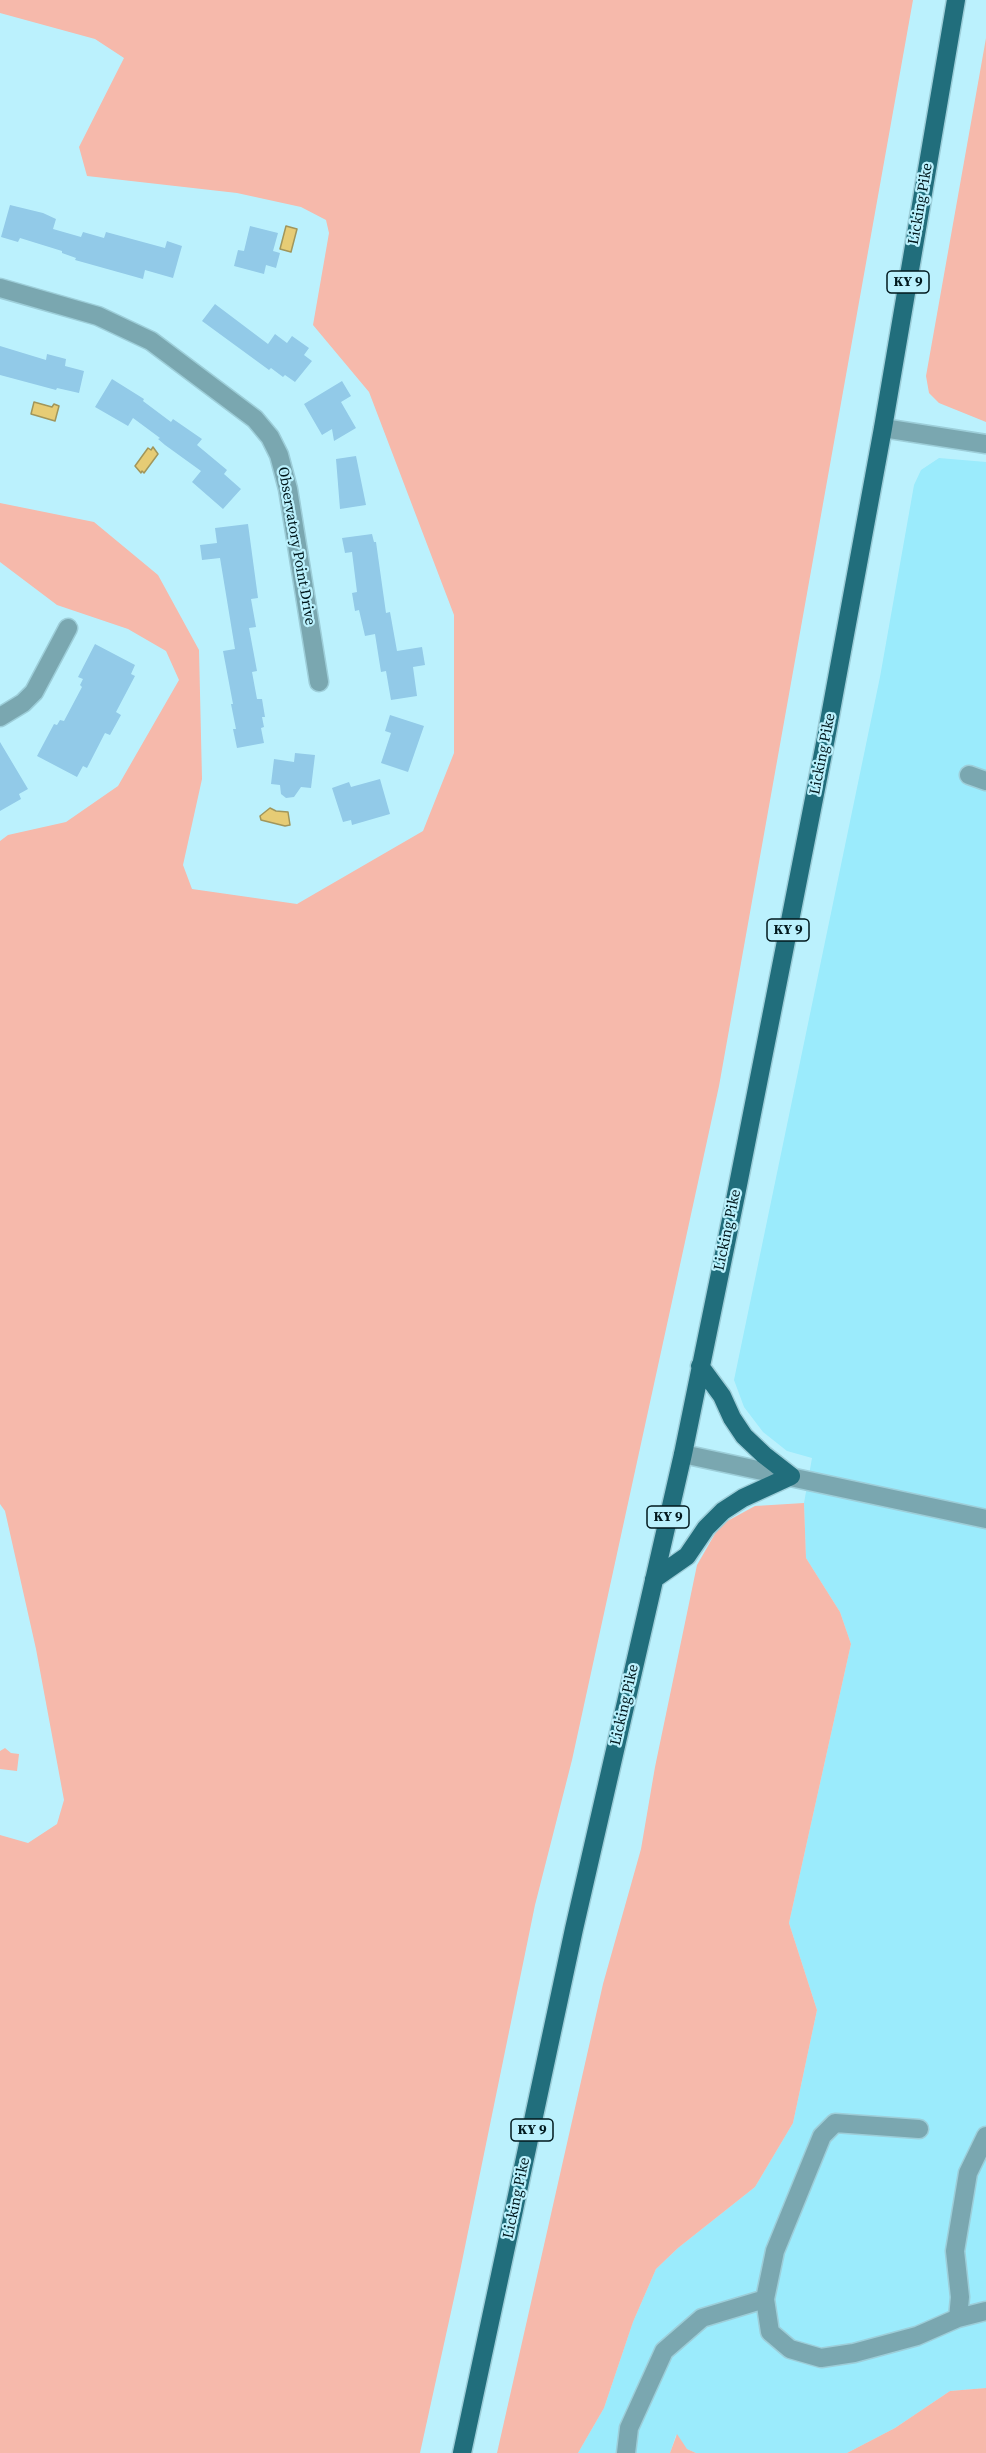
<!DOCTYPE html>
<style>
body{margin:0}
canvas{display:block;background:#bbf1fd}
</style>
<canvas width="986" height="2453"></canvas>
<script>
const ctx = document.querySelector('canvas').getContext('2d');
ctx.lineJoin = 'round';
function paint(path, color) { ctx.fillStyle = color; ctx.fill(path, 'evenodd'); }
const shape = rows => new Path2D(rows.map(r => 'M' + r).join(''));
function trace(path, color, width, dash) { ctx.strokeStyle = color; ctx.lineWidth = width; ctx.lineCap = dash ? 'butt' : 'round'; ctx.setLineDash(dash || []); ctx.stroke(path); }
function label(font, color, halo, rows, align = 'center') {
  ctx.font = font + ' "Source Serif 4",serif'; ctx.lineWidth = 4.5; ctx.setLineDash([]); ctx.textBaseline = 'middle'; ctx.strokeStyle = halo; ctx.fillStyle = color; for (const [text, x, y, turn = 0] of rows) {
    ctx.save(); ctx.translate(x, y); ctx.rotate((+turn || 0) * Math.PI / 180); ctx.textAlign = isNaN(turn) ? turn : align; if (halo) ctx.strokeText(text, 0, 0); ctx.fillText(text, 0, 0); ctx.restore();
  }
}
paint(shape([
 [939,458,986,462,986,2388,950,2391,895,2428,847,2453,696,2453,687,2449,676,2435,670,2453,578,2453,604,2408,633,2322,656,2269,678,2248,755,2187,793,2123,817,2010,789,1923,851,1644,840,1612,806,1558,804,1503,812,1458,787,1451,763,1432,744,1407,734,1380,880,677,914,485,921,470]
]), '#9bebfc');
paint(shape([
 [0,0,913,0,719,1086,572,1760,535,1905,460,2271,420,2453,0,2453,0,1835,28,1843,57,1824,64,1800,36,1649,5,1511,0,1504,0,841,8,835,66,822,118,786,179,680,166,651,128,629,57,605,0,562,0,503,94,522,158,575,199,650,202,779,183,865,192,889,297,904,423,831,454,753,454,615,369,392,313,325,329,233,326,220,301,207,237,193,87,176,79,147,124,58,95,39,0,13],
 [986,38,986,422,939,403,929,393,926,376],
 [804,1503,806,1558,840,1612,851,1644,789,1923,817,2010,793,2123,755,2187,678,2248,656,2269,633,2322,604,2408,578,2453,497,2453,603,1984,641,1849,655,1767,697,1565,720,1525,755,1506],
 [5,1748,11,1753,19,1754,17,1771,0,1769,0,1751],
 [986,2388,986,2453,847,2453,895,2428,950,2391],
 [677,2434,687,2449,696,2453,670,2453]
]), '#f6b9ab');
const water = shape([
 [286,226,297,229,291,252,280,249,286,226],
 [34,402,52,407,54,404,59,406,55,421,31,414,34,402],
 [153,447,158,454,144,473,142,471,141,473,135,466,148,448,151,450,153,447],
 [270,808,276,811,288,812,290,825,285,826,261,820,260,816,270,808]
]);
paint(water, '#e6cc75');
trace(water, '#a1965b', 1.5);
paint(shape([
 [10,205,43,213,56,219,53,229,81,237,83,232,104,238,106,232,165,248,167,241,182,246,173,278,145,270,143,279,75,260,76,258,62,253,62,251,20,238,18,242,1,237],
 [250,226,278,233,273,251,280,253,276,268,266,265,264,274,234,266,238,250,244,251],
 [215,304,268,344,275,334,287,343,292,336,309,348,304,355,312,361,295,382,285,375,283,377,271,368,269,370,202,321],
 [0,346,46,360,47,354,66,359,65,366,84,371,79,393,57,388,56,390,0,375],
 [112,379,144,399,143,401,171,422,173,419,202,439,197,445,227,470,224,474,241,489,223,509,192,482,201,471,165,445,158,439,160,438,133,418,128,426,95,407],
 [342,381,351,396,341,402,356,428,334,441,332,429,322,435,304,404],
 [356,456,366,505,340,509,336,459],
 [248,524,258,598,251,599,256,627,249,628,257,671,252,672,257,699,262,699,265,717,262,717,264,727,261,728,264,743,237,748,233,729,236,729,231,704,233,704,223,651,235,649,220,558,202,560,200,545,217,543,215,528],
 [372,534,374,542,376,542,386,613,390,612,397,651,422,647,425,665,413,667,417,696,391,700,386,671,381,672,375,634,365,636,359,610,355,611,352,593,357,592,352,552,345,553,342,538],
 [95,644,135,665,131,674,135,676,116,712,121,715,110,735,105,733,87,768,83,766,77,777,37,756,54,724,57,725,60,720,64,721,82,687,80,685,83,679,78,677],
 [390,715,424,726,408,772,381,763,391,733,385,731],
 [0,742,28,789,19,794,21,799,0,811],
 [295,753,315,755,311,788,301,787,294,797,286,798,281,794,280,785,271,784,274,759,294,762],
 [380,779,390,814,352,825,351,820,343,822,332,788,349,782,351,787]
]), '#92cae8');
const minor = shape([
 [0,288,98,316,151,341,255,419,270,437,279,455,288,489,319,682],
 [883,428,986,444],
 [0,717,23,703,34,692,68,628],
 [969,775,986,781],
 [683,1454,986,1519],
 [919,2129,835,2123,822,2136,775,2251,765,2299,770,2332,790,2349,821,2358,854,2353,917,2336,958,2318,986,2311],
 [958,2318,960,2297,955,2251,968,2173,986,2136],
 [626,2453,629,2428,664,2351,702,2318,765,2299]
]);
const major = shape([
 [654,1579,687,1556,706,1528,723,1511,743,1498,791,1476,764,1455,744,1436,732,1418,722,1396,700,1366],
 [462,2453,574,1929,683,1454,736,1195,826,738,883,428,956,0]
]);
trace(minor, '#9dced9', 21);
trace(major, '#9dced9', 21);
trace(minor, '#7aa7b0', 18);
trace(major, '#216e7c', 18);
for (const [x, y, w] of [
 [908,282,42],
 [788,930,42],
 [668,1517,42],
 [532,2130,42]
]) { const box = new Path2D(); box.roundRect(x - w / 2, y - 11, w, 22, 4.5); ctx.fillStyle = '#bbf1fd'; ctx.fill(box); trace(box, '#00181d', 1.5); }
label('bold 14px', '#00181d', null, [
 ["KY 9",908,282],
 ["KY 9",788,930],
 ["KY 9",668,1517],
 ["KY 9",532,2130]
]);
label('15px', '#00181d', '#bbf1fd', [
 ["Licking Pike",921,204,-80],
 ["Observatory Point Drive",296,546,80],
 ["Licking Pike",823,754,-79],
 ["Licking Pike",728,1230,-78],
 ["Licking Pike",625,1705,-77],
 ["Licking Pike",517,2198,-78]
]);
</script>
